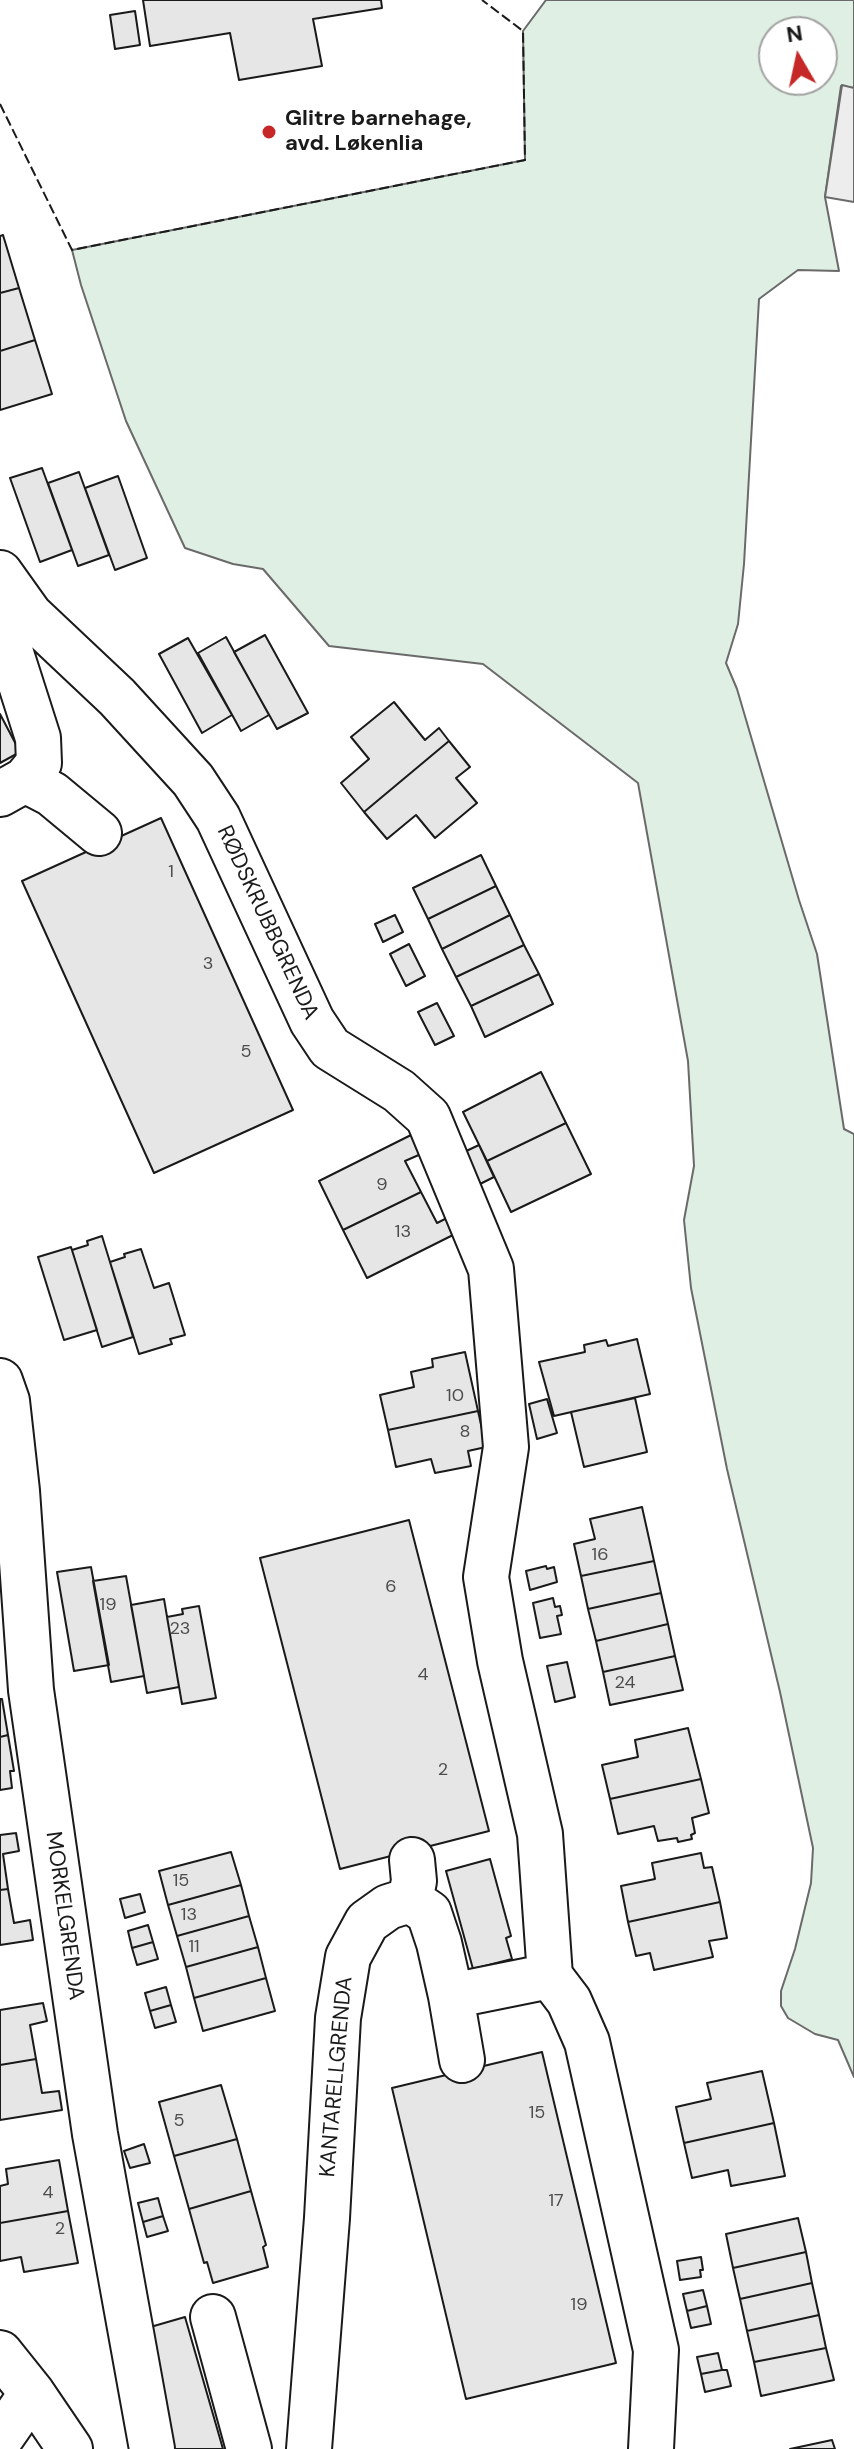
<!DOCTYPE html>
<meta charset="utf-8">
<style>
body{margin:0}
#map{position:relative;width:854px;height:2449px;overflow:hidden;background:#fff;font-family:"DM Sans",sans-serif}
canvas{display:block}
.north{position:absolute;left:758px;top:16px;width:80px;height:80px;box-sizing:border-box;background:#fff;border:2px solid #a3a3a3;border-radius:50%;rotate:351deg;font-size:22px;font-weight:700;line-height:32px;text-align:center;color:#1a1a1a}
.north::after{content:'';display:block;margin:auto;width:28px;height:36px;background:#c62828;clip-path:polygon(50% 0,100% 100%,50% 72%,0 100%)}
</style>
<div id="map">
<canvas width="854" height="2449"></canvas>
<div class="north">N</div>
</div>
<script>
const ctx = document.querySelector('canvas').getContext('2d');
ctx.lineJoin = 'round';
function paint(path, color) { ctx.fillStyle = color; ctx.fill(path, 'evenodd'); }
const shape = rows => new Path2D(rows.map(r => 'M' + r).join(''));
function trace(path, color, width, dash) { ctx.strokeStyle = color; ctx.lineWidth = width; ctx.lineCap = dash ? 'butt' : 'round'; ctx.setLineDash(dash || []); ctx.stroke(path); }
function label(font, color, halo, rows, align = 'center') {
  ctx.font = font + ' "DM Sans",sans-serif'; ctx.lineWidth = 6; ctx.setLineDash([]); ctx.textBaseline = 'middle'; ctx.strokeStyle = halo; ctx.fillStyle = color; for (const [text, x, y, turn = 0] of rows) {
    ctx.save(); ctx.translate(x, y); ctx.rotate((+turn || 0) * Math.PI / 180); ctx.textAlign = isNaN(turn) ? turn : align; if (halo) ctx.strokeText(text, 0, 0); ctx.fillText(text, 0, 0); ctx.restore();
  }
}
const green = shape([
 [546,0,854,0,854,88,841,86,825,197,839,271,798,270,759,299,744,564,738,624,726,663,737,689,799,900,817,954,844,1129,854,1134,854,2077,838,2040,815,2034,788,2018,781,2006,781,1991,795,1949,811,1883,813,1848,780,1692,727,1469,691,1288,684,1220,694,1166,688,1061,638,783,483,664,329,646,263,569,233,564,185,548,126,421,81,285,72,250,525,160,523,31,546,0],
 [774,32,822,32,822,80,774,80,774,32]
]);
paint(green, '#e0efe3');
trace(green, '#6a6a6a', 2);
const parking = shape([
 [842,85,854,88,854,202,825,197,842,85]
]);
paint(parking, '#ededed');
trace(parking, '#6a6a6a', 2);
const building = shape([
 [143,0,381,0,382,8,313,19,322,66,239,80,230,33,150,46,143,0],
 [135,11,140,45,115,49,110,15,135,11],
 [3,235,19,288,0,293,0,236,3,235],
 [19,288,35,340,0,351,0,293,19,288],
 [35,340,52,394,0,410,0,351,35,340],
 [42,468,72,550,40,562,10,478,42,468],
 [79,472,109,555,78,566,48,483,79,472],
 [118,476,147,558,115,570,85,488,118,476],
 [265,635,308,713,277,729,234,652,265,635],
 [226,637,269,715,241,731,198,653,226,637],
 [188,638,232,715,202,733,159,654,188,638],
 [394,702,425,740,439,728,449,741,364,812,341,783,369,759,351,737,394,702],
 [0,714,20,752,0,763,0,714],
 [449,741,470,767,456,778,477,803,435,838,416,815,387,839,364,812,449,741],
 [161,818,293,1110,154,1173,22,881,161,818],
 [481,855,496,886,428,919,413,888,481,855],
 [496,886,510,915,442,949,428,919,496,886],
 [395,915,403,932,383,942,375,924,395,915],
 [510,915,524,945,456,977,442,949,510,915],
 [409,944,425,976,406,986,390,954,409,944],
 [524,945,539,974,471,1006,456,977,524,945],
 [539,974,553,1004,485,1037,471,1006,539,974],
 [437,1003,454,1036,435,1045,418,1012,437,1003],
 [541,1072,566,1123,487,1161,463,1112,541,1072],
 [566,1123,591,1174,511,1212,487,1161,566,1123],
 [411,1135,421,1154,405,1161,421,1192,343,1230,319,1181,411,1135],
 [479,1145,494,1177,478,1185,462,1153,479,1145],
 [421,1192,437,1223,451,1216,459,1232,367,1278,343,1230,421,1192],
 [102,1236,133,1337,102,1347,72,1250,88,1245,87,1241,102,1236],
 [71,1247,97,1330,64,1340,38,1257,71,1247],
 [141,1249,154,1288,169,1283,185,1335,170,1339,172,1344,139,1354,110,1262,125,1257,124,1254,141,1249],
 [637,1339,650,1394,554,1416,539,1362,585,1352,584,1345,606,1340,608,1346,637,1339],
 [465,1352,478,1411,388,1430,380,1395,414,1387,411,1372,433,1367,432,1359,465,1352],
 [635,1398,647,1452,584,1467,571,1412,635,1398],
 [547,1399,557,1433,537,1439,529,1404,547,1399],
 [478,1411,486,1447,468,1451,471,1466,435,1473,431,1459,396,1467,388,1430,478,1411],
 [642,1507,654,1561,581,1576,574,1544,595,1539,590,1519,642,1507],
 [409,1520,489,1831,340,1869,260,1558,409,1520],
 [654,1561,661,1593,588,1609,581,1576,654,1561],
 [546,1566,547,1569,554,1567,557,1582,530,1590,526,1571,546,1566],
 [91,1567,109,1665,74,1671,57,1572,91,1567],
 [126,1576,144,1676,111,1682,93,1581,126,1576],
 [661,1593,668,1624,596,1641,588,1609,661,1593],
 [553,1598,555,1607,560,1606,562,1615,557,1616,561,1634,540,1638,533,1603,553,1598],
 [164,1599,179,1687,147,1693,131,1605,164,1599],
 [199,1606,216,1698,182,1704,167,1617,183,1614,182,1609,199,1606],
 [668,1624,675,1656,603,1672,596,1641,668,1624],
 [675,1656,683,1690,610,1705,603,1672,675,1656],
 [567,1662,575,1697,555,1702,547,1666,567,1662],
 [0,1699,2,1699,8,1735,0,1737,0,1699],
 [688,1728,701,1779,610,1799,602,1765,638,1757,635,1740,688,1728],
 [8,1735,14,1771,10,1771,12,1788,0,1790,0,1737,8,1735],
 [701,1779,709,1813,692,1818,695,1833,691,1835,692,1839,678,1842,677,1838,658,1841,654,1826,618,1834,610,1799,701,1779],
 [16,1833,19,1851,3,1854,8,1889,0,1890,0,1835,16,1833],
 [231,1852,241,1885,168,1905,159,1871,231,1852],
 [701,1853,704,1868,712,1867,720,1902,628,1922,621,1886,655,1879,652,1863,701,1853],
 [490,1859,511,1936,506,1938,512,1959,473,1969,446,1871,490,1859],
 [241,1885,249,1916,177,1936,168,1905,241,1885],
 [8,1889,14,1923,30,1920,33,1940,0,1945,0,1890,8,1889],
 [140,1894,145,1912,125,1918,120,1899,140,1894],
 [720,1902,727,1938,709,1941,713,1957,654,1970,650,1953,636,1956,628,1922,720,1902],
 [249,1916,258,1947,186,1967,177,1936,249,1916],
 [148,1925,153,1942,132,1948,128,1931,148,1925],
 [153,1942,158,1959,137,1965,132,1948,153,1942],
 [258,1947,266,1978,194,1998,186,1967,258,1947],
 [266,1978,275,2011,203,2031,194,1998,266,1978],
 [166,1987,171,2005,150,2011,145,1993,166,1987],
 [43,2003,47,2021,30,2025,36,2059,0,2065,0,2010,43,2003],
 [171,2005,176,2022,155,2028,150,2011,171,2005],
 [542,2052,616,2363,466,2399,392,2088,542,2052],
 [36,2059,42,2093,59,2091,62,2110,0,2120,0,2065,36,2059],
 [762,2071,774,2123,684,2143,676,2107,711,2099,707,2083,762,2071],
 [221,2085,237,2139,174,2156,159,2102,221,2085],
 [774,2123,785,2176,731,2186,728,2170,692,2178,684,2143,774,2123],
 [237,2139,251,2191,189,2209,174,2156,237,2139],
 [144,2144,150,2163,130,2168,124,2151,144,2144],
 [59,2160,68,2211,0,2223,0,2186,8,2184,6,2169,59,2160],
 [251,2191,266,2245,263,2247,268,2267,213,2283,207,2262,204,2263,189,2209,251,2191],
 [158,2198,163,2216,143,2222,138,2203,158,2198],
 [68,2211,78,2263,24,2272,21,2257,0,2261,0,2223,68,2211],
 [163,2216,168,2231,147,2237,143,2222,163,2216],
 [798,2218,806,2252,733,2268,726,2234,798,2218],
 [806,2252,812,2283,740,2299,733,2268,806,2252],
 [701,2257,703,2270,700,2270,701,2277,680,2280,677,2261,701,2257],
 [812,2283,819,2315,747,2331,740,2299,812,2283],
 [703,2290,707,2306,687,2311,683,2294,703,2290],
 [707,2306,711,2324,691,2328,687,2311,707,2306],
 [819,2315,826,2348,754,2362,747,2331,819,2315],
 [185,2317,223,2449,174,2449,140,2330,185,2317],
 [826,2348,834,2380,761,2396,754,2362,826,2348],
 [718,2353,722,2370,701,2374,697,2357,718,2353],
 [722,2370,727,2370,731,2386,705,2392,701,2374,722,2370],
 [832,2440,835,2449,790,2449,832,2440]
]);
paint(building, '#e6e6e6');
trace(building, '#1a1a1a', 2);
const minor = shape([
 [0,573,30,615,117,697,193,780,218,818,312,1021,330,1048,399,1091,428,1117,491,1269,506,1447,486,1577,500,1661,540,1834,550,1976,569,2001,587,2042,656,2350,651,2449],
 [25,780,52,794,99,833],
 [0,794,25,780,39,763,38,738,8,644,11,589],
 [0,1381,7,1401,17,1491,31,1690,95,2134,152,2449],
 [410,1900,414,1881,412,1860],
 [451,1996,462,2060],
 [213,2317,249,2449],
 [0,2353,32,2393,70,2449],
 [0,2439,32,2393],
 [309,2449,327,2218,338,2018,348,1957,367,1922,388,1907,410,1900,429,1913,439,1943,451,1996,550,1976]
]);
trace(minor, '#1a1a1a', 48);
trace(minor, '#fff', 44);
trace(shape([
 [0,104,72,250,525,160,523,31,482,0]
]), '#1a1a1a', 2, [10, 4]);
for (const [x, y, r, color] of [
 [269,132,8,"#c62828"]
]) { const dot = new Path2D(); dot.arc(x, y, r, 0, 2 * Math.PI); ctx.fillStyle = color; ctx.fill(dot); trace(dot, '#fff', 3); }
label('18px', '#4d4d4d', null, [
 ["1",171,872],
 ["3",208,964],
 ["5",246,1052],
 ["9",382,1185],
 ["13",403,1232],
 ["10",455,1396],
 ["8",465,1432],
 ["16",600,1555],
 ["6",391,1587],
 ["19",108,1605],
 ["23",180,1629],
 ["4",423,1675],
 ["24",625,1683],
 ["2",443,1770],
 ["15",181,1881],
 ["13",189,1915],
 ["11",194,1947],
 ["15",537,2113],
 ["5",179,2121],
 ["4",48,2193],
 ["17",556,2201],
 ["2",60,2229],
 ["19",579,2305]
]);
label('bold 22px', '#1a1a1a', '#fff', [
 ["Glitre barnehage,",285,119],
 ["avd. Løkenlia",285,144]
], 'left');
label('22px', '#1a1a1a', '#fff', [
 ["RØDSKRUBBGRENDA",267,923,65],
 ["MORKELGRENDA",64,1916,82],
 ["KANTARELLGRENDA",337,2077,-85]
]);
</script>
